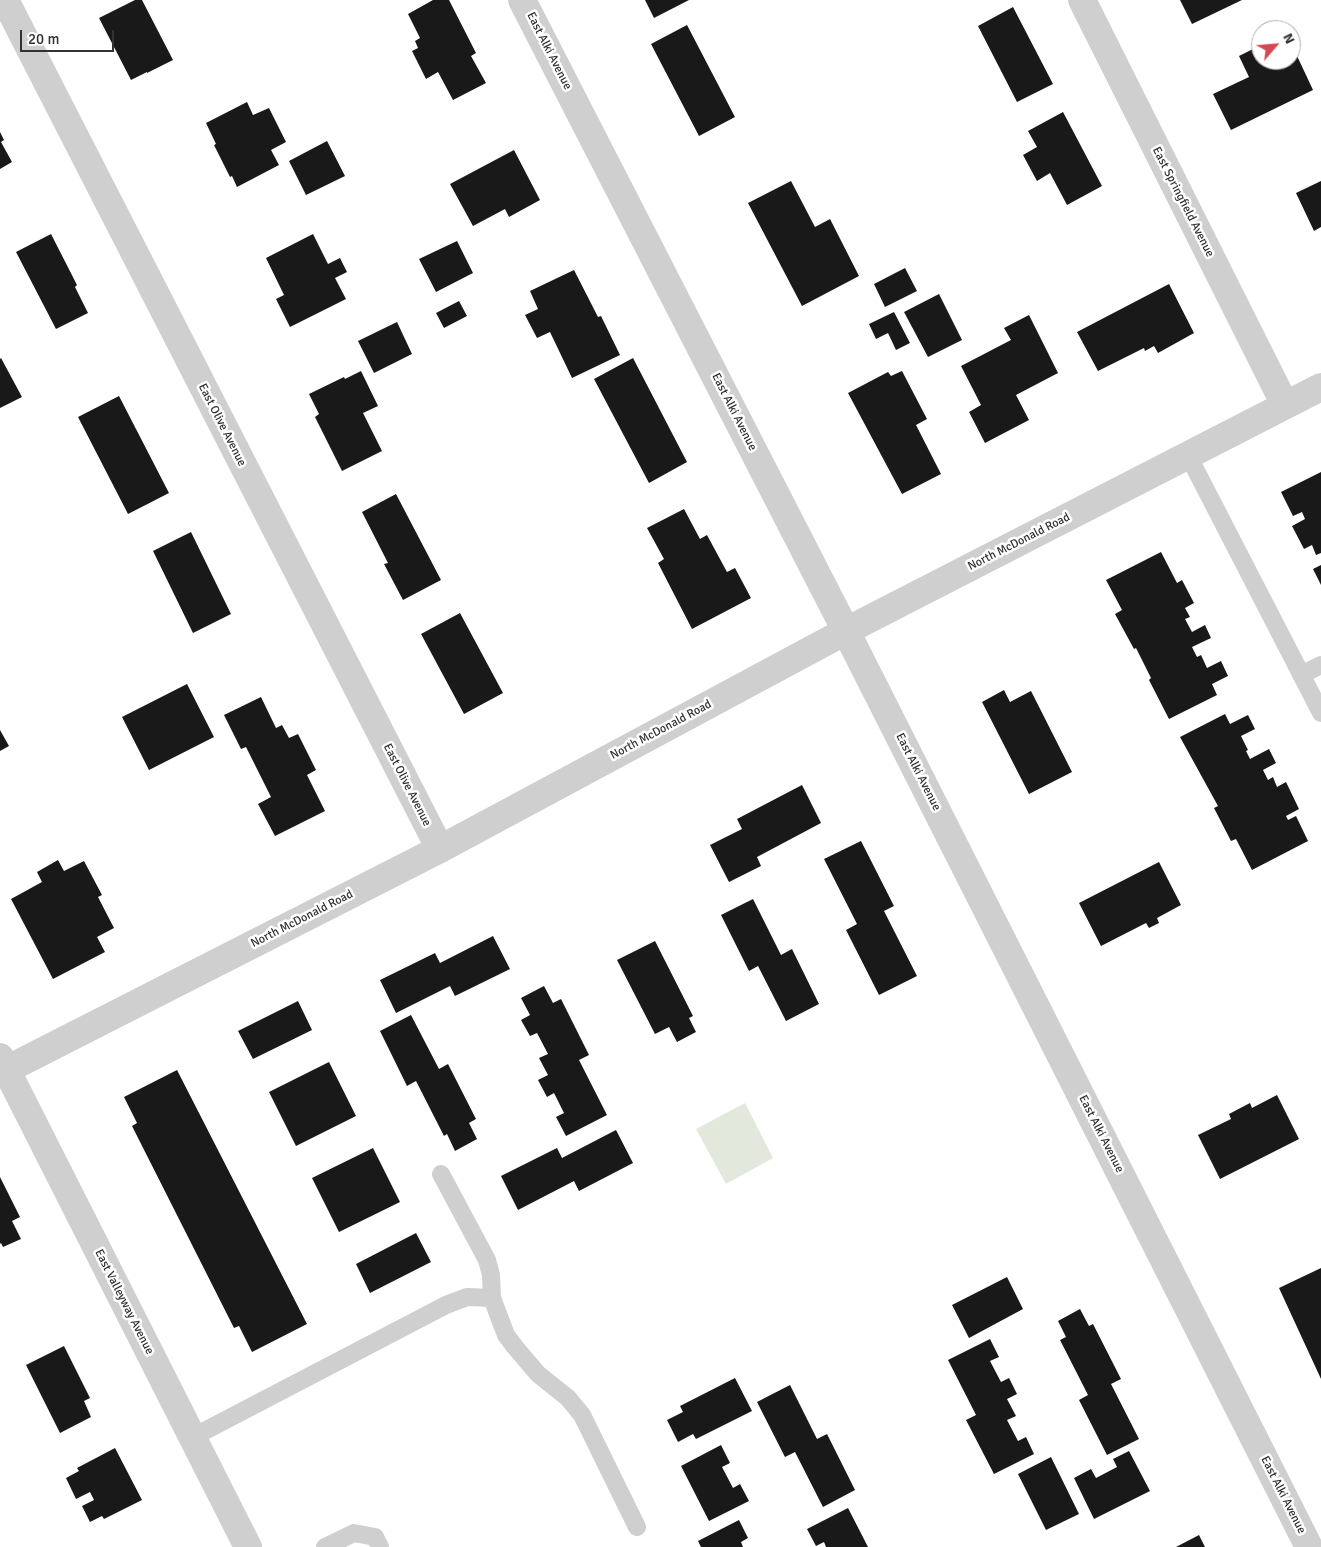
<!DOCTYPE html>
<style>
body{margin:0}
#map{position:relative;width:1321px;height:1547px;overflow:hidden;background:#fff;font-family:Signika,sans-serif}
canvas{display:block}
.north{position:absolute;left:1251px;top:20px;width:50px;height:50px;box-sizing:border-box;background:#fff;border:1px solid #adadad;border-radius:50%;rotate:63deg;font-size:14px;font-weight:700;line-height:20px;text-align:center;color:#323232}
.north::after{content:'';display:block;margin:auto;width:18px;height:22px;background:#d6484f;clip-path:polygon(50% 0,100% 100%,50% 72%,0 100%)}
.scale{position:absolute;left:20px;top:30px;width:94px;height:22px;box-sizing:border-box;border:2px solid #323232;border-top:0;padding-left:6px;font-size:15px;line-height:18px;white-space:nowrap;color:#323232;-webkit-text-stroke:4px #fff;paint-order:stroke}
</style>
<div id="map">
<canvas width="1321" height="1547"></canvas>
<div class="north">N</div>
<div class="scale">20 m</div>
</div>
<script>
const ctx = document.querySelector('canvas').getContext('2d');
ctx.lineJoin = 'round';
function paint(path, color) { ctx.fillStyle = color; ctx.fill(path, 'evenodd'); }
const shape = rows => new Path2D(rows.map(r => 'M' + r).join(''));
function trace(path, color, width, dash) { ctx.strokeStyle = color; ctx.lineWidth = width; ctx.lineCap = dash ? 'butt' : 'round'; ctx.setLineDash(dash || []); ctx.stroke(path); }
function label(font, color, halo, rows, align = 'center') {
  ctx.font = font + ' Signika,sans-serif'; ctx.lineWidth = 5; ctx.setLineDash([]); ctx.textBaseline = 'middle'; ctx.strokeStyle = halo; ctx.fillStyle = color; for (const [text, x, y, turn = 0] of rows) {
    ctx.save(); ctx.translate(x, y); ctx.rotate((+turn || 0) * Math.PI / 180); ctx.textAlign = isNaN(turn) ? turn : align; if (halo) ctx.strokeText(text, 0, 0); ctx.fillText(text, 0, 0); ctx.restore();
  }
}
paint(shape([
 [745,1103,773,1158,726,1184,696,1129]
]), '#e2e8dc');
paint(shape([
 [135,0,142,0,173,60,147,73,147,72,131,80,99,18],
 [433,0,449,0,476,53,471,56,486,83,453,100,438,72,426,79,412,51,418,48,415,41,420,38,408,14],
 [645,0,689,0,654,18],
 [1180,0,1242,0,1192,24],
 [1013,7,1053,84,1017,102,978,26],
 [687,25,735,117,699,136,651,44],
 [1291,43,1313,90,1231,130,1213,94,1249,77,1239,56,1261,45,1261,60,1291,60],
 [247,102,253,115,269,108,286,142,271,150,279,165,237,187,232,176,230,177,214,145,216,144,206,123],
 [1063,112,1102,186,1067,205,1050,173,1037,181,1023,155,1037,147,1028,131],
 [0,132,4,140,1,142,12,162,0,169],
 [327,141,345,176,306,195,289,161],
 [514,150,540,200,509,217,505,209,473,226,450,184],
 [791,181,815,227,830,219,859,276,802,306,748,203],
 [1321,181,1321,227,1314,231,1296,193],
 [51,234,77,285,75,287,88,313,56,329,16,252],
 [313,234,328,264,340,258,347,272,335,278,346,299,290,327,276,299,284,295,266,258],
 [457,241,473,273,436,292,419,259],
 [905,268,917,291,885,307,874,284],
 [574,270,598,317,601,316,620,355,572,378,550,332,537,338,525,315,538,309,530,291],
 [1169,284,1194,333,1158,353,1154,346,1145,351,1144,348,1098,371,1077,332],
 [939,294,962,340,928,357,904,312],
 [459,301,467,316,444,328,436,313],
 [894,312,910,343,896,350,888,333,876,339,869,324],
 [1029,315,1058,373,1016,395,1029,420,985,443,969,412,981,405,961,366,1011,340,1004,328],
 [397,322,412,354,374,373,358,341],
 [1,358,22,397,0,408,0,359],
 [633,358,687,462,649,483,594,379],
 [361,371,378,406,363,413,382,451,342,471,315,417,319,414,309,394,344,377,345,379],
 [902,371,927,419,916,425,941,474,902,494,848,393,888,372,891,376],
 [119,396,169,493,128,514,78,417],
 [1321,472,1321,553,1316,555,1312,545,1304,549,1292,526,1305,519,1302,512,1293,516,1281,492],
 [396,494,441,580,403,600,384,564,388,563,362,512],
 [684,509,700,539,707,535,727,572,735,568,751,598,692,629,658,563,664,559,647,528],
 [191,532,231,614,193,633,153,551],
 [1161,552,1177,583,1182,580,1194,603,1185,608,1190,617,1185,619,1192,632,1205,625,1211,638,1192,647,1197,657,1201,655,1207,668,1221,661,1228,676,1212,684,1217,695,1169,719,1149,680,1151,678,1136,648,1134,649,1115,614,1122,610,1106,580],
 [1321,565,1321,585,1313,569],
 [460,613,503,693,464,714,421,634],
 [187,684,214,737,149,770,122,717],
 [1004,690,1010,702,1031,691,1072,772,1029,794,982,702],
 [261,697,276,728,282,725,289,738,298,734,316,770,307,775,325,811,275,836,258,804,271,797,246,747,241,749,224,715],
 [1225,714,1230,724,1248,715,1255,729,1241,736,1248,750,1246,751,1250,759,1269,749,1276,763,1263,770,1268,780,1273,777,1277,787,1286,782,1299,809,1286,816,1288,820,1296,816,1308,841,1252,870,1236,839,1231,841,1214,808,1218,806,1180,737],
 [0,730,9,746,0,751],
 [802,785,821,823,757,857,761,866,729,882,710,845,742,829,737,819],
 [861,841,894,906,884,911,917,976,879,995,846,930,857,924,824,859],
 [58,860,64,871,84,861,102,895,98,897,114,928,97,937,105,952,53,979,11,899,42,882,37,872],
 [1159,862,1181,905,1157,918,1159,923,1149,928,1146,923,1101,946,1079,903],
 [753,899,781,955,792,949,819,1004,786,1021,758,966,749,971,721,915],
 [493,936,510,969,455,996,450,986,396,1013,380,980,435,953,440,963],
 [655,941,693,1016,689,1018,696,1032,677,1042,669,1027,655,1034,617,960],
 [544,986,553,1003,561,999,589,1055,579,1060,607,1115,566,1136,556,1117,564,1113,554,1093,547,1097,538,1080,548,1075,539,1058,548,1054,537,1033,530,1036,521,1020,530,1015,521,998],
 [298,1001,312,1030,253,1059,238,1031],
 [411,1015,439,1069,448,1064,476,1119,469,1123,477,1139,455,1151,447,1134,444,1136,416,1081,407,1086,380,1031],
 [329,1062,356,1116,296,1146,269,1092],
 [177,1070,307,1324,252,1352,239,1326,234,1328,132,1126,137,1123,124,1097],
 [1277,1095,1299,1139,1220,1179,1198,1135,1231,1119,1229,1114,1250,1103,1252,1108],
 [616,1130,633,1163,579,1191,574,1181,518,1210,501,1176,557,1148,562,1158],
 [373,1148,400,1202,339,1232,312,1178],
 [0,1177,20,1217,12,1221,21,1239,3,1247,1,1243,0,1244],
 [416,1233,431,1262,370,1293,356,1264],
 [1321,1268,1321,1379,1279,1288],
 [1007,1277,1023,1309,969,1338,952,1305],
 [1080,1309,1089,1326,1093,1324,1121,1379,1111,1384,1139,1439,1107,1455,1079,1400,1088,1395,1060,1340,1066,1337,1058,1321],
 [990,1339,999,1357,990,1361,1001,1382,1009,1378,1017,1394,1007,1399,1016,1416,1007,1420,1018,1441,1026,1437,1034,1454,994,1474,966,1420,976,1415,948,1360],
 [64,1346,90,1398,84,1401,91,1417,60,1433,26,1365],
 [735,1378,752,1411,696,1439,693,1434,678,1442,667,1420,683,1412,680,1406],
 [790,1385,817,1439,827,1434,855,1490,823,1507,795,1452,785,1457,757,1402],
 [721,1445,730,1463,722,1467,733,1488,740,1484,749,1501,709,1521,681,1466],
 [115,1448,142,1500,104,1519,102,1516,90,1522,82,1506,94,1500,90,1492,76,1499,66,1478,79,1471,77,1468],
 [1129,1451,1150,1491,1094,1519,1074,1478,1091,1469,1096,1478,1117,1467,1113,1459],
 [1051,1457,1079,1514,1046,1530,1018,1474],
 [848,1508,868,1547,826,1547,824,1542,816,1546,807,1529],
 [739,1520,748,1538,741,1542,743,1547,701,1547,698,1541],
 [1199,1535,1205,1547,1176,1547]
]), '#191919');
trace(shape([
 [1188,455,1321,713],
 [1301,675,1321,665],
 [441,1174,487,1260,491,1275,492,1298,506,1335,515,1347,538,1374,568,1398,582,1415,637,1527],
 [193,1437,446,1305,467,1297,492,1298],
 [325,1547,354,1533,375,1537,380,1547]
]), '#cfcfcf', 18);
trace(shape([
 [5,0,440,849],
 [522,0,846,631,1309,1547],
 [1082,0,1285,405],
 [0,1057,248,1547]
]), '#cfcfcf', 28);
trace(shape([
 [0,1073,440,849,846,631,1321,387]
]), '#cfcfcf', 28);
label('12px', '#323232', '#fff', [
 ["East Alki Avenue",549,51,63],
 ["East Springfield Avenue",1183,202,63],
 ["East Alki Avenue",734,412,63],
 ["East Olive Avenue",222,425,63],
 ["North McDonald Road",1019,542,-27],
 ["North McDonald Road",661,730,-28],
 ["East Alki Avenue",918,772,63],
 ["East Olive Avenue",407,785,63],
 ["North McDonald Road",302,919,-27],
 ["East Alki Avenue",1101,1134,63],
 ["East Valleyway Avenue",124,1302,63],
 ["East Alki Avenue",1283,1495,63]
]);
</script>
